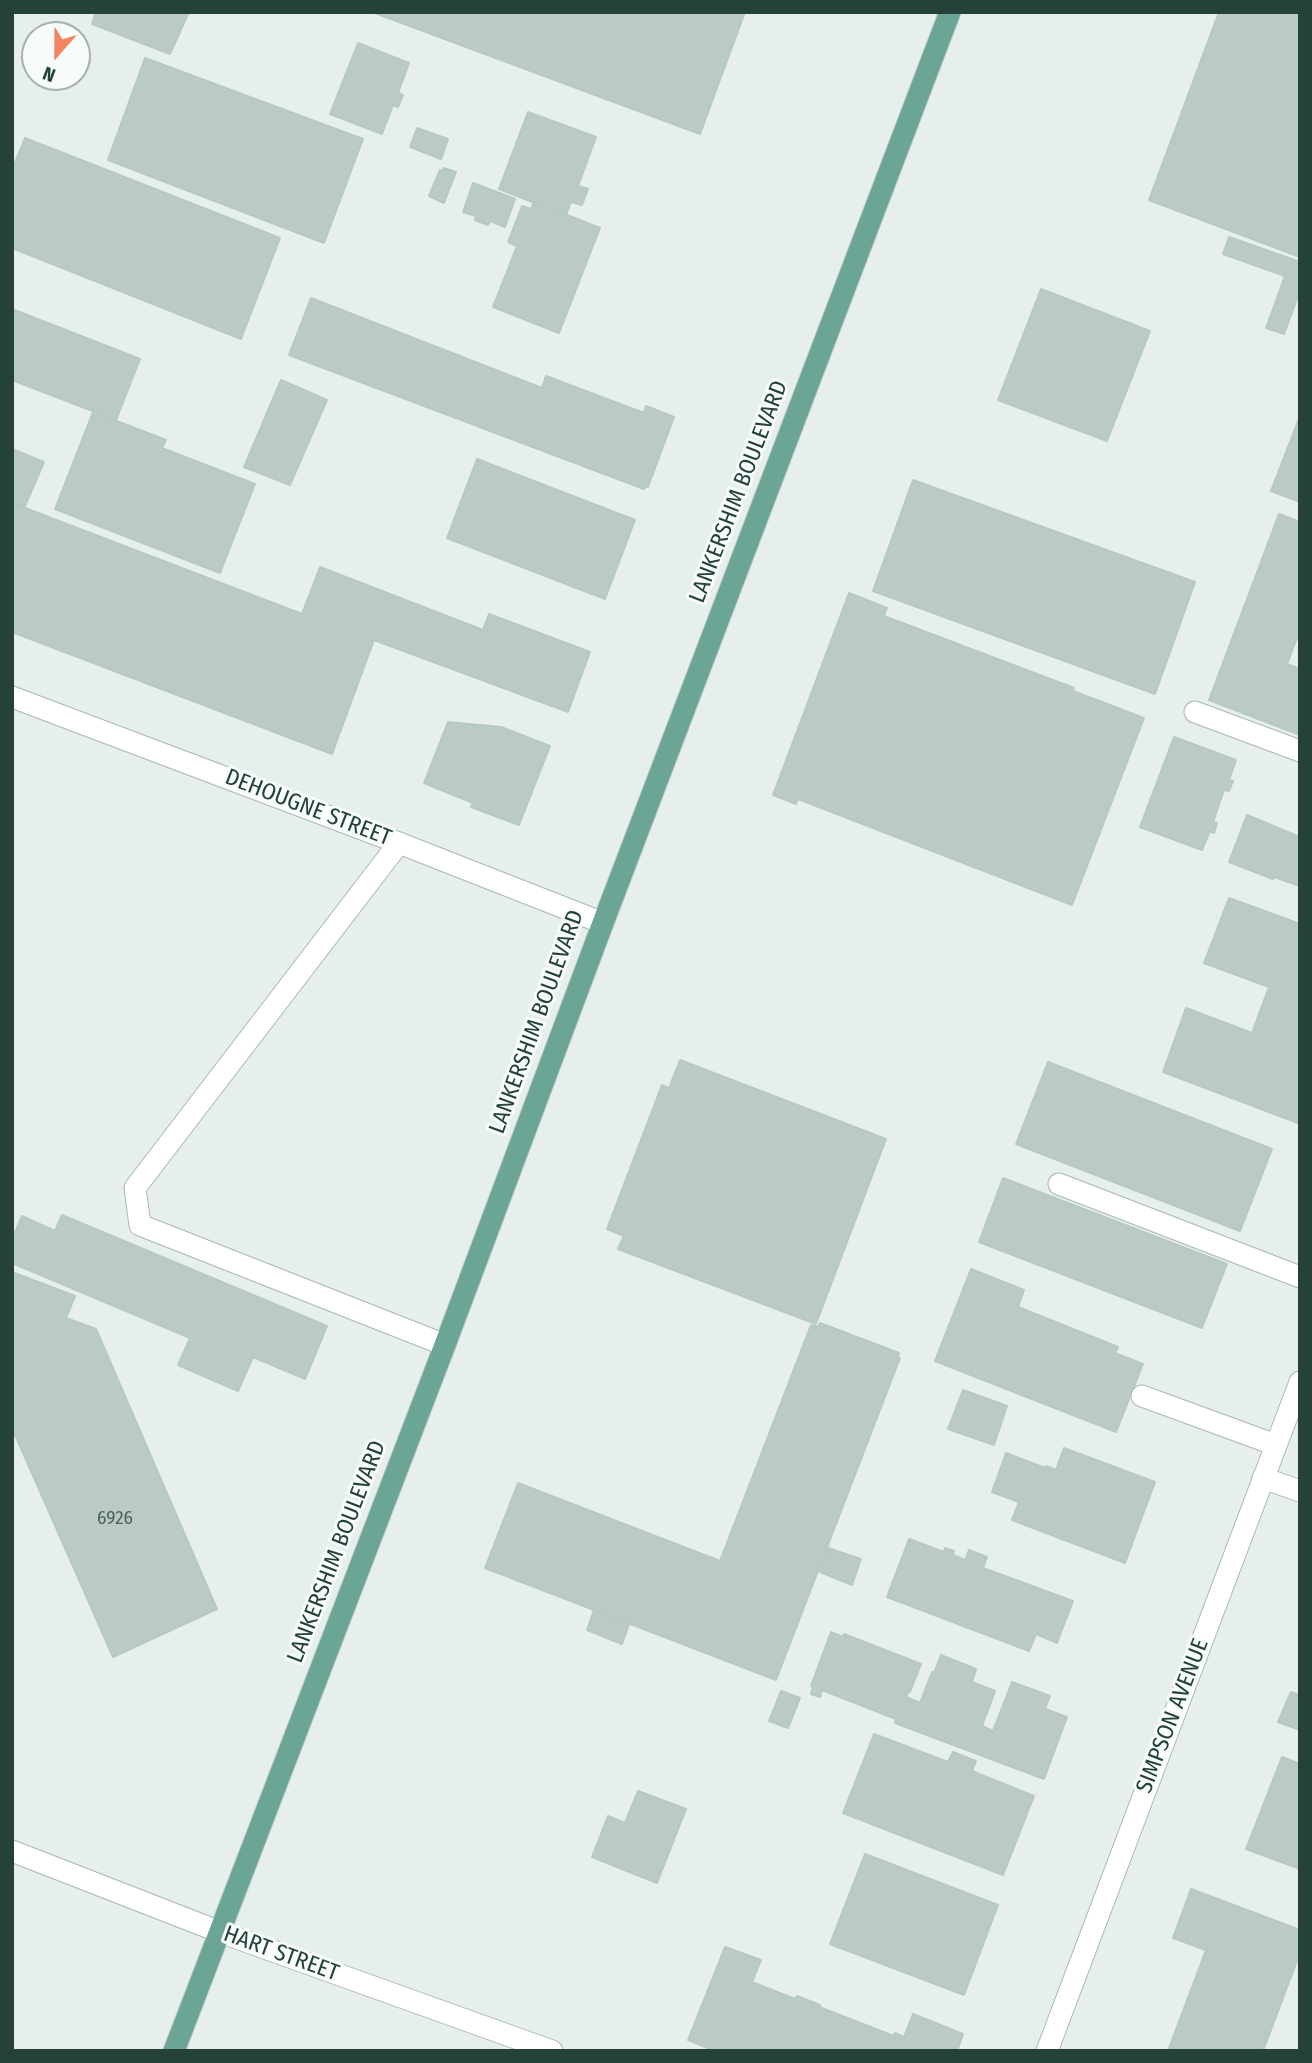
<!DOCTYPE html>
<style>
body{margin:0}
#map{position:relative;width:1312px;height:2063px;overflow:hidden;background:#e6efeb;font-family:"Fira Sans Condensed",sans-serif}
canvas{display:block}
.frame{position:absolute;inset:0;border:14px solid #24423a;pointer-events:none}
.north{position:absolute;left:21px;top:21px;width:70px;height:70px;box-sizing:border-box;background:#f7fbf9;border:2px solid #a3b1ad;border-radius:50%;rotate:201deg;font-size:19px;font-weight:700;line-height:28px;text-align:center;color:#24423a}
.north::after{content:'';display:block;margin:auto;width:24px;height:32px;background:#f4845f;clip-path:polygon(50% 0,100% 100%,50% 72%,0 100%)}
</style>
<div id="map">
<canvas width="1312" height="2063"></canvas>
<div class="frame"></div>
<div class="north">N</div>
</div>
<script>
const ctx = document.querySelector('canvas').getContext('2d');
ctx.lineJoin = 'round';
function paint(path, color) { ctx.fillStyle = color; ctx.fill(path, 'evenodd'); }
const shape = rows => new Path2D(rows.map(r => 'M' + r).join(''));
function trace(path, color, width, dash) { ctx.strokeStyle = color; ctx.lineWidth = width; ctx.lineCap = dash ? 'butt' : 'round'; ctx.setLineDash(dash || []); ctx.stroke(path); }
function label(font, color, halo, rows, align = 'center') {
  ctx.font = font + ' "Fira Sans Condensed",sans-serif'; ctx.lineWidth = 6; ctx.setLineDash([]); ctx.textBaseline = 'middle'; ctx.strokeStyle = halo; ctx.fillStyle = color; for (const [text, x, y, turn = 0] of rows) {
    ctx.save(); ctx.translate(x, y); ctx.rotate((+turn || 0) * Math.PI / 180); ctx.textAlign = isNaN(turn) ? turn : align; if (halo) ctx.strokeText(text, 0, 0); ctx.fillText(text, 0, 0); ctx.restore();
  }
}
const building = shape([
 [96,12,185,12,188,14,170,54,92,24,96,12],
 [372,12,745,12,700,134,372,12],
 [1219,12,1300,12,1300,257,1149,200,1219,12],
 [358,43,409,63,398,93,403,95,398,107,393,105,382,134,330,114,358,43],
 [145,58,363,139,324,243,108,160,145,58],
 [528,112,596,137,578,186,588,189,582,205,571,202,566,215,499,189,528,112],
 [417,128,448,139,441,159,410,147,417,128],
 [25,138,280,238,241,339,12,248,12,170,25,138],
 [444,168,456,172,444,203,429,196,440,170,443,171,444,168],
 [473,183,515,199,505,227,490,221,488,225,475,220,476,216,463,212,473,183],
 [534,202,600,228,559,333,493,307,517,246,508,242,522,206,531,209,534,202],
 [1229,237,1300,262,1296,272,1300,273,1300,291,1284,334,1266,328,1285,276,1223,254,1229,237],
 [1041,289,1150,331,1107,441,998,400,1041,289],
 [311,298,542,388,546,376,644,413,646,406,674,417,648,487,645,486,644,489,289,355,311,298],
 [12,309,140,359,116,420,12,380,12,309],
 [281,380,327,400,290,485,244,467,281,380],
 [93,412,166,440,162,448,255,484,220,573,55,509,93,412],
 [1300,416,1300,502,1271,491,1300,416],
 [12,449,44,462,25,506,12,501,12,449],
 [477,459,635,520,605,599,447,538,477,459],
 [913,480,1195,582,1155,694,873,591,913,480],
 [12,503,302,614,320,567,483,630,489,614,590,652,568,712,374,640,332,754,12,632,12,503],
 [1279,514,1300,522,1300,630,1287,664,1300,669,1300,735,1209,700,1279,514],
 [849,593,887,608,884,616,1074,688,1073,691,1144,718,1072,905,798,799,796,804,773,795,849,593],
 [448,722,501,727,550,746,519,825,471,807,473,803,424,783,448,722],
 [1174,737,1236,760,1229,780,1233,781,1229,791,1224,790,1213,822,1217,823,1214,833,1210,831,1202,850,1140,827,1174,737],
 [1247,815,1300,837,1300,886,1274,877,1273,879,1229,862,1247,815],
 [1229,898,1300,924,1300,1117,1298,1123,1163,1072,1186,1008,1252,1033,1269,987,1204,963,1229,898],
 [680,1060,886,1139,816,1324,618,1249,624,1236,607,1229,662,1085,669,1088,680,1060],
 [1048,1062,1272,1149,1240,1231,1016,1144,1048,1062],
 [1003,1178,1227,1264,1202,1328,979,1242,1003,1178],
 [62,1215,327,1326,305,1379,253,1357,238,1391,178,1365,190,1338,12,1263,12,1240,22,1216,55,1231,62,1215],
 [971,1269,1024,1290,1018,1307,1118,1347,1115,1353,1143,1364,1116,1432,935,1361,971,1269],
 [12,1272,75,1296,66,1318,96,1329,217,1609,113,1657,12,1428,12,1272],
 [820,1323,899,1353,898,1357,900,1358,776,1680,485,1568,518,1483,720,1561,811,1325,818,1327,820,1323],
 [963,1390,1007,1406,994,1445,948,1429,963,1390],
 [1064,1448,1155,1482,1125,1563,1012,1520,1019,1502,992,1492,1006,1453,1045,1468,1046,1466,1056,1470,1064,1448],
 [909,1539,944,1552,945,1548,954,1551,953,1555,965,1560,969,1550,987,1557,983,1568,1073,1601,1057,1643,1036,1634,1029,1651,887,1597,909,1539],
 [828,1548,861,1559,852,1585,820,1572,828,1548],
 [594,1610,629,1624,622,1644,587,1630,594,1610],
 [831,1632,843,1637,844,1634,921,1664,910,1692,908,1692,906,1697,920,1703,932,1672,934,1673,941,1655,976,1669,972,1682,995,1691,982,1726,993,1731,1012,1682,1050,1696,1045,1709,1067,1717,1044,1779,895,1723,896,1719,822,1690,820,1697,811,1694,813,1687,811,1686,831,1632],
 [781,1691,800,1698,788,1728,769,1721,781,1691],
 [1291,1692,1300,1695,1300,1730,1278,1722,1291,1692],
 [874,1734,948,1762,953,1752,976,1761,972,1771,1034,1796,1003,1875,843,1813,874,1734],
 [1282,1757,1300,1764,1300,1869,1246,1849,1282,1757],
 [638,1791,686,1809,657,1883,592,1857,608,1816,625,1823,638,1791],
 [865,1854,998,1905,964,1995,830,1944,865,1854],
 [1191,1889,1300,1930,1300,1953,1263,2051,1168,2051,1206,1950,1173,1938,1191,1889],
 [725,1947,761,1960,752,1982,795,1999,797,1996,820,2005,819,2007,894,2036,895,2033,904,2037,913,2014,963,2034,957,2051,715,2051,688,2040,725,1947]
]);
paint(building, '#bbcac4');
trace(building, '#b8c9c2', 2);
const service = shape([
 [1195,712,1300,751],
 [399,843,135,1188,140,1225,445,1345],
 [1059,1184,1300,1277],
 [1142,1396,1276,1445],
 [1263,1478,1300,1491]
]);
const minor = shape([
 [12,697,399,843,603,923],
 [12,1851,220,1932,552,2051],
 [1047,2051,1300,1382]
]);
const primary = shape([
 [174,2051,445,1345,603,923,950,12]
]);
trace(service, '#a8b8b2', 23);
trace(minor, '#a8b8b2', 23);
trace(primary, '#c2cac8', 23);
trace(service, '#fff', 21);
trace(minor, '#fff', 21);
trace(primary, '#6aa596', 21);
label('19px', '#4a645c', null, [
 ["6926",115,1519]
]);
label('23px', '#24423a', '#f7fbf9', [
 ["LANKERSHIM BOULEVARD",739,492,-69],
 ["DEHOUGNE STREET",308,808,21],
 ["LANKERSHIM BOULEVARD",537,1022,-70],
 ["LANKERSHIM BOULEVARD",337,1552,-69],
 ["SIMPSON AVENUE",1173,1716,-69],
 ["HART STREET",281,1954,20]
]);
</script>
